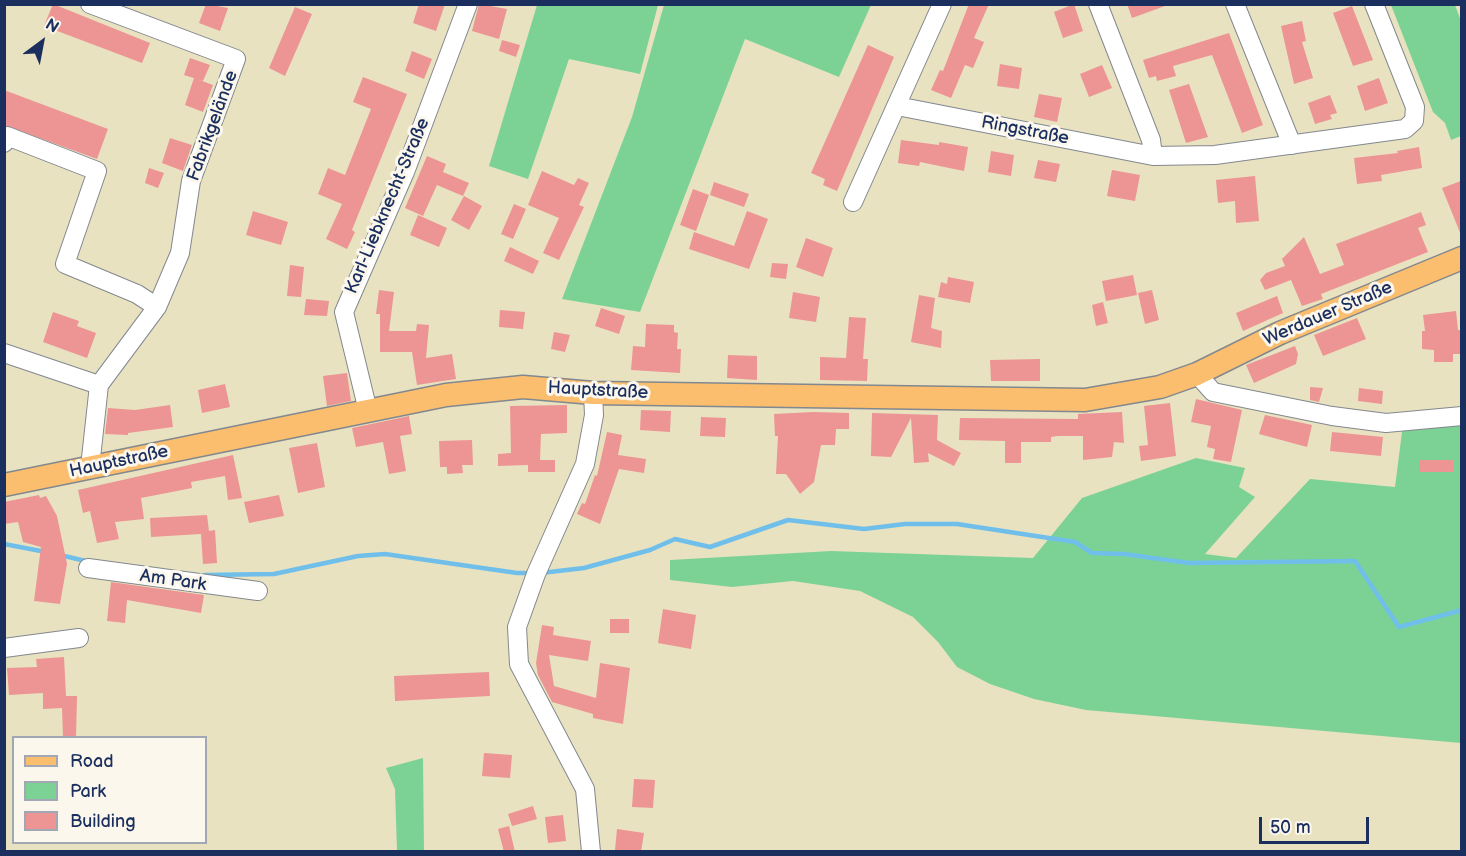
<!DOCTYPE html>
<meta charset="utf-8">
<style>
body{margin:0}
#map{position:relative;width:1466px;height:856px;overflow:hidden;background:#e9e2c0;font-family:"Balsamiq Sans",sans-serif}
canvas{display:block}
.frame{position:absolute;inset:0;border:6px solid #1b2f5e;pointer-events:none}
.legend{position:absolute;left:12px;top:736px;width:195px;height:108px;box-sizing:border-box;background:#fbf7ec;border:2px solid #a1a7b3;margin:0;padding:8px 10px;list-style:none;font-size:18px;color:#1b2f5e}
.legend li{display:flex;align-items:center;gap:12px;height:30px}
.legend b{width:30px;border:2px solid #a1a7b3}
.north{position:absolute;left:12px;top:12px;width:60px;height:60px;-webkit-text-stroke:4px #fbf7ec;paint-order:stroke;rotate:32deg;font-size:16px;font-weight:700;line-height:24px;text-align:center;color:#1b2f5e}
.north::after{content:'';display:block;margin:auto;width:21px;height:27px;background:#1b2f5e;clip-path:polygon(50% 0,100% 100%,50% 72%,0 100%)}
.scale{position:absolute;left:1259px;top:817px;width:110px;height:27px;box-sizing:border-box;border:3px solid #1b2f5e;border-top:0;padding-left:8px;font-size:18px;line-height:21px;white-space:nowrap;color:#1b2f5e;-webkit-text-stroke:4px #fbf7ec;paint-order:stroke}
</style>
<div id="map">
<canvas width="1466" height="856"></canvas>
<div class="frame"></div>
<ul class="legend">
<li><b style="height:8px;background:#fbbe6e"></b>Road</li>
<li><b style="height:16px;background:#7cd295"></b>Park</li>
<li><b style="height:16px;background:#ec9594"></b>Building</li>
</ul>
<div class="north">N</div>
<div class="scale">50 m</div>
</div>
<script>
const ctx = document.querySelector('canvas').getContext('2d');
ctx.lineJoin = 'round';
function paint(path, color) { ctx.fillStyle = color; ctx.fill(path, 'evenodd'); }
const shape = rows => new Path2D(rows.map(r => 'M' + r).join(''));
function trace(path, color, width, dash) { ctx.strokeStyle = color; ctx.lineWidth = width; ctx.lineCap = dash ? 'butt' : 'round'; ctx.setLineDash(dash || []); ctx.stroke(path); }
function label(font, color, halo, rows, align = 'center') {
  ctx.font = font + ' "Balsamiq Sans",sans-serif'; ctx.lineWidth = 6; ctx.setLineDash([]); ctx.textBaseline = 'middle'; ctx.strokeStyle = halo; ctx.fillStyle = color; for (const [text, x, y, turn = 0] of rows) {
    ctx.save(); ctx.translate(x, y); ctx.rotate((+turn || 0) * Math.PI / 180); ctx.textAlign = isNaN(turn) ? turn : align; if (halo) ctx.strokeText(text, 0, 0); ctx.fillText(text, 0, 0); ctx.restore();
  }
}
paint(shape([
 [537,5,658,5,640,74,569,59,528,179,489,166],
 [664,5,871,5,839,77,745,39,640,312,562,299,632,117],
 [1391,5,1455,5,1461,21,1461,136,1451,140,1445,123,1433,112],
 [1461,421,1461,743,1086,710,1034,699,990,684,957,667,938,642,913,617,860,591,793,581,732,587,670,580,670,560,831,551,1033,558,1082,498,1196,458,1245,468,1239,487,1255,497,1205,554,1236,558,1310,479,1395,487,1403,424],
 [423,758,424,851,397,851,395,789,386,768]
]), '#7cd295');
trace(shape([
 [4,544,46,552],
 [60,555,90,562],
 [541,573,584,568,650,550,675,539,710,547,788,520,864,529,905,524,957,524,1075,542,1092,553,1124,554,1189,563,1355,561,1399,627,1462,610],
 [205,575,274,574,358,556,385,554,517,573,533,573]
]), '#6fbfea', 4.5);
paint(shape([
 [53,4,150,43,142,63,44,26],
 [206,4,228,8,220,31,199,23],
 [419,4,445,4,436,31,413,23],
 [479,4,507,9,499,39,472,31],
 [969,4,989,4,974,38,984,42,973,68,965,65,951,98,931,90,940,70,943,71],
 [1074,4,1083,31,1063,38,1054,12],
 [1127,4,1165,4,1165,6,1132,18],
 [1352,6,1373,60,1353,66,1333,13],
 [295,7,312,14,285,76,269,68],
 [1302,21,1306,41,1302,42,1313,78,1294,84,1281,26],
 [1229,33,1263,125,1242,133,1212,55,1173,66,1176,76,1157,81,1156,76,1149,78,1143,60],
 [502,40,520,45,516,57,499,51],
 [868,45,894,57,837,191,823,185,825,179,811,173],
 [412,51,432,59,424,79,405,71],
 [190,58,210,65,203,81,184,75],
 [1000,64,1022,68,1019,89,997,86],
 [1102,65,1112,88,1089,97,1080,74],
 [363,77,407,94,352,230,355,232,347,249,326,239,342,204,318,194,328,168,345,175,371,109,353,102],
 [194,78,213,85,203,112,185,105],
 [1379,78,1388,103,1365,111,1357,86],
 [1189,84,1208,137,1186,143,1169,90],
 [4,90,108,129,97,159,4,125],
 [1039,94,1062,98,1057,122,1034,117],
 [1330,95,1337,113,1330,115,1332,119,1315,124,1308,103],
 [170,138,192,145,183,171,162,163],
 [901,140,939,145,939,142,968,147,964,171,920,162,919,166,898,163],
 [1419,147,1422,168,1381,175,1382,181,1357,184,1354,158,1398,153,1397,151],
 [991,151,1014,155,1011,176,988,172],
 [427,156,446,164,443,172,469,183,463,196,437,185,423,216,405,208],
 [1038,160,1060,164,1056,182,1034,178],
 [149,168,164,173,158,188,145,183],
 [1112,170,1140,175,1135,201,1107,196],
 [542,171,574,185,578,178,589,183,579,205,584,207,559,260,543,253,559,218,528,205],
 [1255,176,1259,221,1236,223,1235,201,1218,203,1216,180],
 [1461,181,1461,235,1442,188],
 [714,182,749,194,744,207,710,195],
 [693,189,709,195,696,231,680,225],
 [464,196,482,206,469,230,451,220],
 [514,204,526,209,513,239,501,234],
 [253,211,288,222,281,245,246,235],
 [747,211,768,219,749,269,689,249,694,232,734,246],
 [1421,212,1426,225,1418,228,1428,252,1321,294,1323,299,1302,306,1291,280,1265,290,1260,280,1266,273,1285,266,1282,259,1304,237,1320,274,1344,265,1336,244],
 [418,215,447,228,439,247,410,235],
 [806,238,833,248,823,277,796,267],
 [510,247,539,261,533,274,504,261],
 [772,263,788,264,786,279,770,277],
 [290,265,304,267,301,297,287,296],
 [1133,275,1137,295,1106,301,1102,281],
 [948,277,974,282,970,303,938,297,941,282,947,284],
 [379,290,394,292,389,331,416,331,417,324,429,325,426,358,452,354,456,379,417,385,412,352,380,352,380,314,376,314],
 [1152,290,1159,320,1145,324,1138,293],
 [793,292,820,297,816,322,789,318],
 [919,295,935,298,931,328,942,331,941,348,911,342],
 [1277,296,1283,313,1243,331,1236,313],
 [306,299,329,301,327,316,304,315],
 [1103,302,1108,323,1096,326,1092,305],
 [601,308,625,316,619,334,595,326],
 [500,310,525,312,523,329,499,327],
 [1456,311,1458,330,1461,330,1461,354,1453,354,1453,362,1434,362,1434,350,1422,349,1422,331,1425,331,1423,315],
 [53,312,79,321,77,326,96,333,87,358,43,342],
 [849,317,866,318,863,359,868,359,867,381,820,380,820,357,846,358],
 [1357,318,1366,339,1323,356,1314,335],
 [646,324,674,325,674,332,678,333,677,349,681,349,680,373,631,370,633,346,645,347],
 [554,332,570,335,565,352,551,349],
 [1295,346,1298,354,1296,364,1254,383,1246,365],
 [728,355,757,356,757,380,727,378],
 [1040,359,1040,381,991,381,990,360],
 [347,373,351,401,327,406,323,376],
 [225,384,230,407,202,413,198,390],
 [1310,387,1323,388,1319,402,1310,400],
 [1359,388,1383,391,1382,404,1358,401],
 [1196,399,1242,410,1231,462,1213,459,1215,449,1207,447,1211,426,1191,422],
 [1170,403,1176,456,1141,461,1139,446,1148,445,1144,406],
 [170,405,173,427,128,433,128,435,105,434,108,408,135,410],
 [567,405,567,433,541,434,540,460,555,460,555,472,528,472,528,465,498,466,498,454,511,453,510,406],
 [641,410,671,411,670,432,640,430],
 [813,412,849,413,849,429,836,429,835,445,821,445,814,482,800,494,786,474,776,474,778,436,775,436,774,414],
 [1122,412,1124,443,1114,442,1112,457,1083,460,1083,436,1058,436,1051,437,1051,442,1021,442,1021,463,1005,463,1005,441,959,440,960,418,1078,419,1078,414],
 [872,413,938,415,937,440,961,453,954,466,928,453,929,462,914,463,911,418,891,457,871,456],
 [1265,415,1312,425,1307,447,1259,434],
 [409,416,412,434,400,436,406,471,389,474,383,442,356,447,352,428],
 [701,417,726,418,725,437,700,436],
 [607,432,622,435,618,455,646,459,644,473,619,469,600,524,577,514,582,503,585,504,595,475,597,476],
 [1332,432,1383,437,1381,456,1330,451],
 [472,440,473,465,462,465,463,473,447,474,447,467,440,467,439,441],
 [317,443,325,487,298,493,289,448],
 [233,455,242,498,228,500,225,476,191,482,192,488,141,498,144,519,115,522,119,539,97,543,90,511,83,513,78,490],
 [1419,460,1453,460,1453,472,1419,472],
 [39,495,40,498,46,496,57,516,67,564,60,604,34,601,41,547,23,542,18,522,4,524,4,502],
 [279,495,284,516,249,523,244,502],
 [207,515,209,531,215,530,217,563,203,564,201,534,151,537,150,518],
 [111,582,204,595,201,613,127,600,125,623,107,621],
 [663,609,696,615,691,649,658,643],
 [610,619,629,619,629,633,610,633],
 [542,625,554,627,553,635,591,641,588,661,549,655,554,686,596,698,600,663,630,668,623,724,593,718,593,714,552,702,538,675,536,663],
 [64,657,66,696,77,696,76,738,63,738,62,708,43,709,43,693,9,695,7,668,37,667,36,659],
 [489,672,490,696,395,701,394,676],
 [484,753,512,755,510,778,482,776],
 [634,779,655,780,653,808,632,807],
 [533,806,537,819,512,826,508,814],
 [563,815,566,841,548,843,545,817],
 [509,826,515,852,504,852,498,829],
 [617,829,644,833,641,852,615,850]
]), '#ec9594');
const minor = shape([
 [1098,4,1151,140,1153,156],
 [1235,4,1292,145],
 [897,106,1153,156,1215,155,1405,129,1414,121,1415,107,1374,4],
 [4,143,7,136,97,171,65,264,137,294,157,307],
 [853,202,942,4],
 [4,353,99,385],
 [1197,374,1213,392,1332,416,1386,423,1462,416],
 [368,411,344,312,405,172,468,4],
 [90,467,99,385,157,307,180,253,191,181,236,59,90,4],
 [88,568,258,591],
 [4,648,79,638],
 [591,852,585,789,519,664,517,627,536,574,585,464,594,415,593,393]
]);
const major = shape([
 [4,485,446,395,523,387,593,393,1085,400,1160,387,1197,374,1280,333,1462,258]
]);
trace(minor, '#82888f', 20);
trace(major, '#82888f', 25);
trace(minor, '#fff', 18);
trace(major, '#fbbe6e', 22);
label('18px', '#1b2f5e', '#fbf7ec', [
 ["Fabrikgelände",213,126,-70],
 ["Ringstraße",1025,131,11],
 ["Karl-Liebknecht-Straße",388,206,-67],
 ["Werdauer Straße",1328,314,-23],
 ["Hauptstraße",598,391,3],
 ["Hauptstraße",119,462,-12],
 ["Am Park",173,581,8]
]);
</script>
